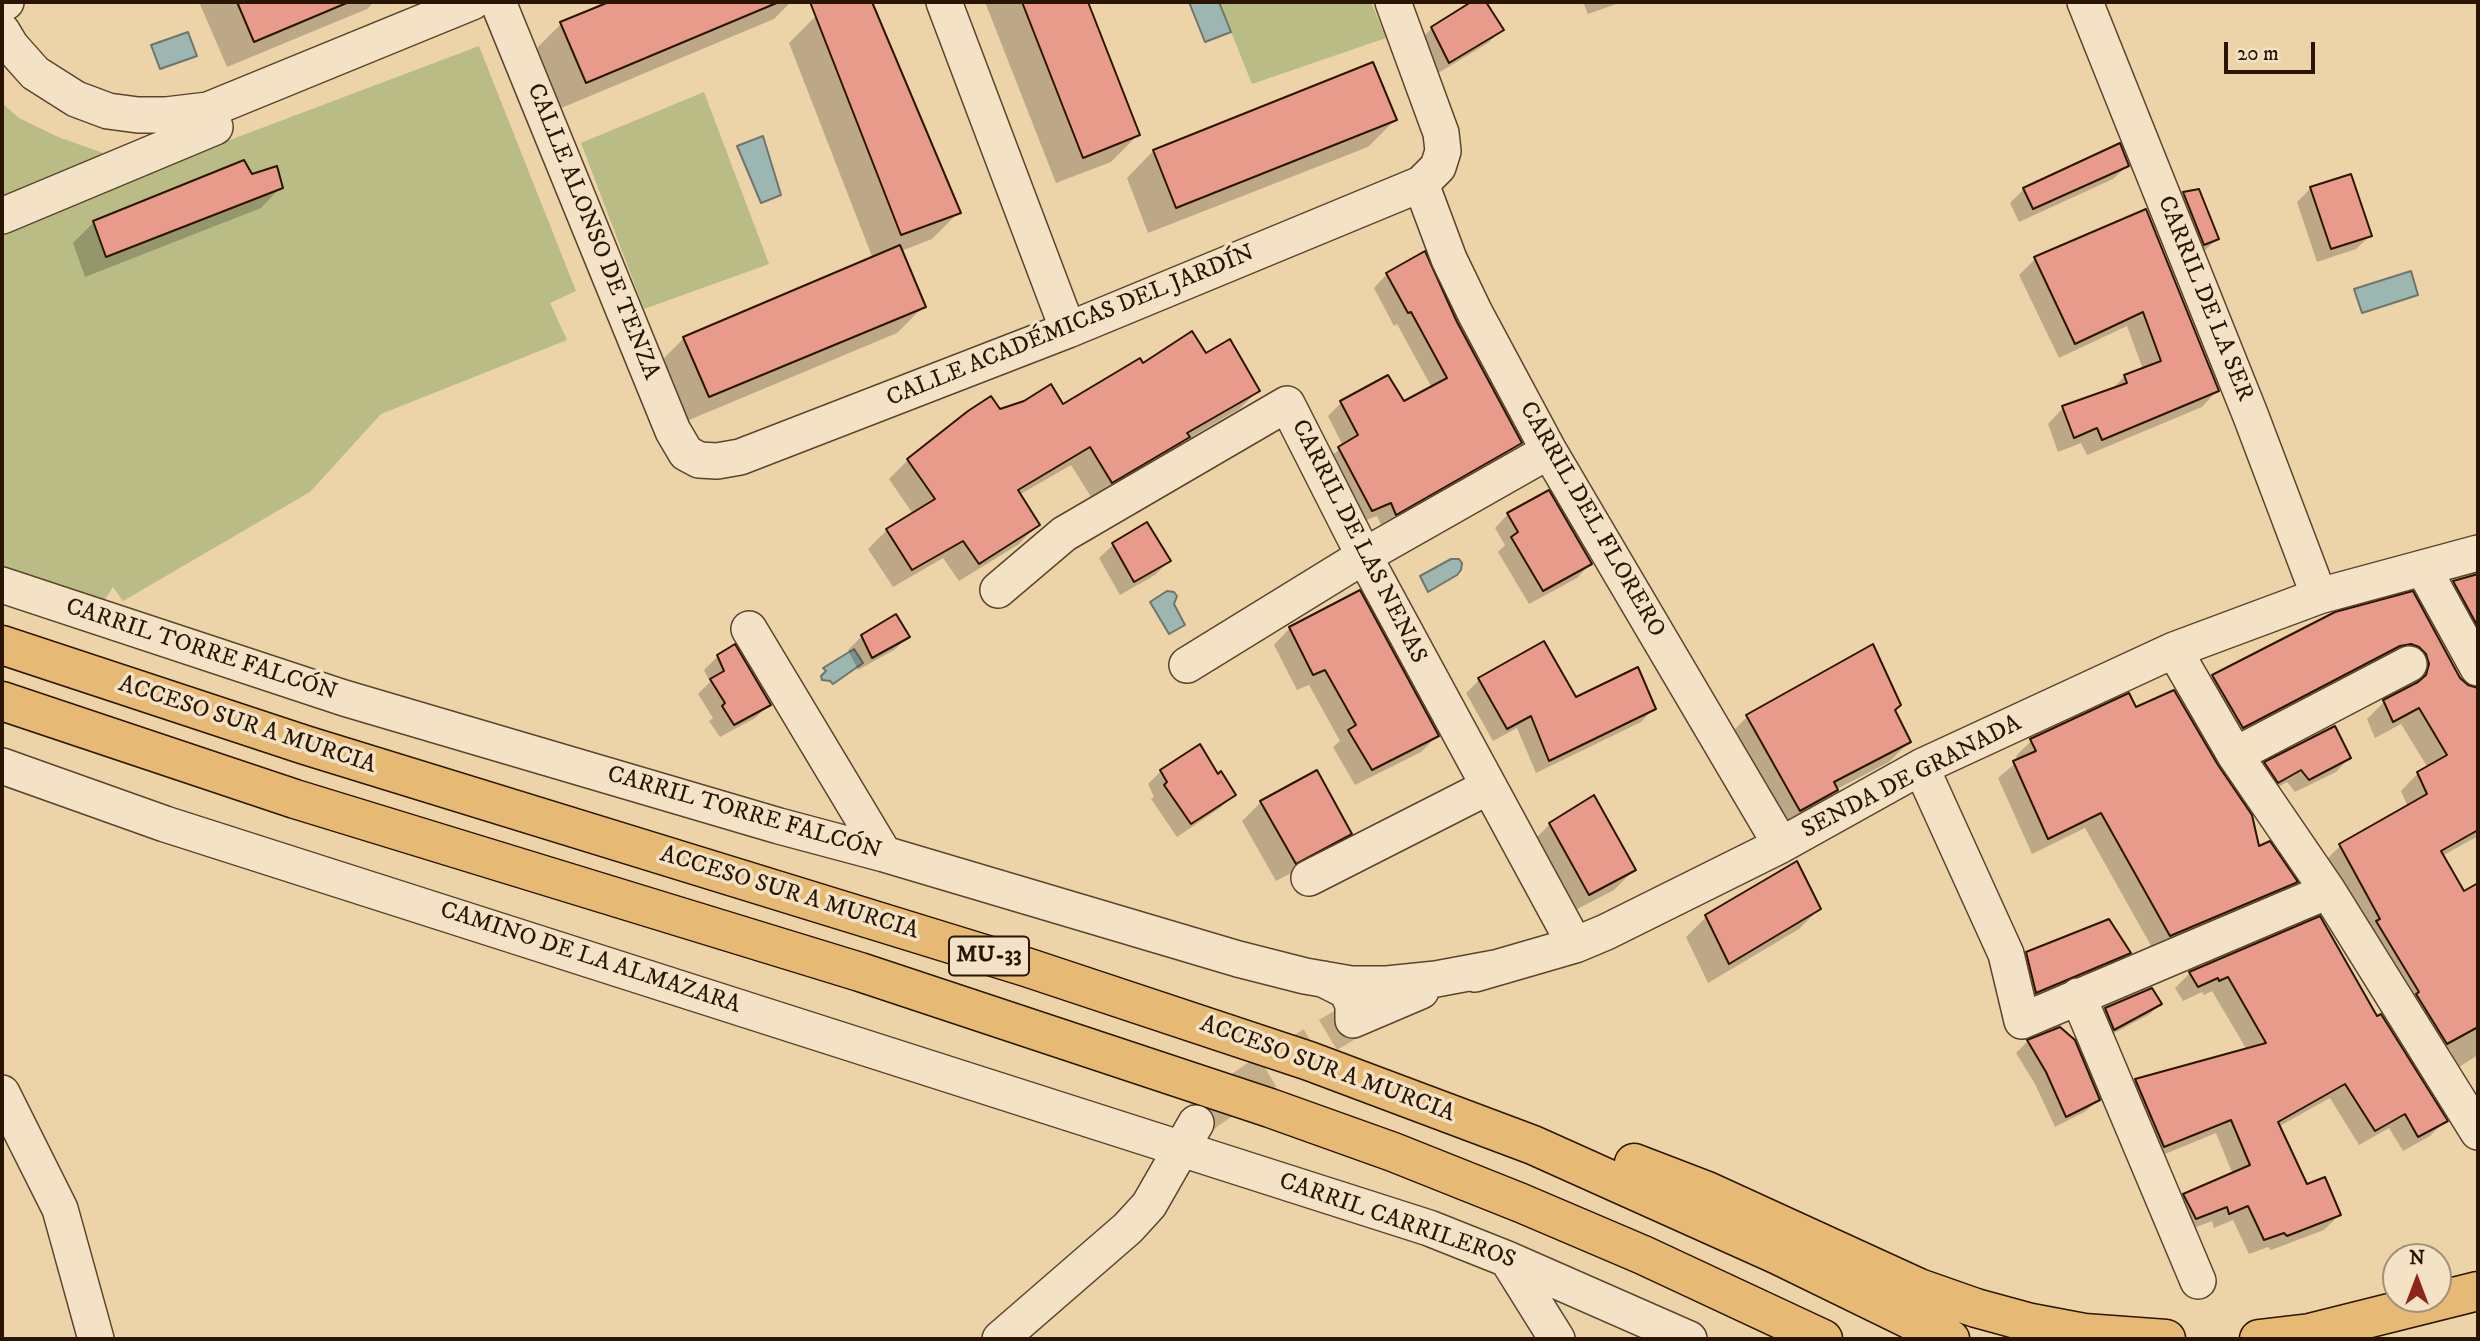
<!DOCTYPE html>
<meta charset="utf-8">
<style>
body{margin:0}
#map{position:relative;width:2480px;height:1341px;overflow:hidden;background:#ecd3a8;font-family:"IM FELL DW Pica",serif}
canvas{display:block}
.frame{position:absolute;inset:0;border:4px solid #2a1502;pointer-events:none}
.north{position:absolute;left:2382px;top:1243px;width:70px;height:70px;box-sizing:border-box;background:#f3e2c6;border:2px solid #a39078;border-radius:50%;rotate:0deg;font-size:19px;font-weight:700;line-height:28px;text-align:center;color:#2a1502}
.north::after{content:'';display:block;margin:auto;width:24px;height:32px;background:#8f2418;clip-path:polygon(50% 0,100% 100%,50% 72%,0 100%)}
.scale{position:absolute;left:2224px;top:42px;width:91px;height:32px;box-sizing:border-box;border:4px solid #2a1502;border-top:0;padding-left:9px;font-size:21px;line-height:24px;white-space:nowrap;color:#2a1502;-webkit-text-stroke:5px #f3e2c6;paint-order:stroke}
</style>
<div id="map">
<canvas width="2480" height="1341"></canvas>
<div class="frame"></div>
<div class="north">N</div>
<div class="scale">20 m</div>
</div>
<script>
const ctx = document.querySelector('canvas').getContext('2d');
ctx.lineJoin = 'round';
function paint(path, color) { ctx.fillStyle = color; ctx.fill(path, 'evenodd'); }
const shape = rows => new Path2D(rows.map(r => 'M' + r).join(''));
function trace(path, color, width, dash) { ctx.strokeStyle = color; ctx.lineWidth = width; ctx.lineCap = dash ? 'butt' : 'round'; ctx.setLineDash(dash || []); ctx.stroke(path); }
function label(font, color, halo, rows, align = 'center') {
  ctx.font = font + ' "IM FELL DW Pica",serif'; ctx.lineWidth = 7; ctx.setLineDash([]); ctx.textBaseline = 'middle'; ctx.strokeStyle = halo; ctx.fillStyle = color; for (const [text, x, y, turn = 0] of rows) {
    ctx.save(); ctx.translate(x, y); ctx.rotate((+turn || 0) * Math.PI / 180); ctx.textAlign = isNaN(turn) ? turn : align; if (halo) ctx.strokeText(text, 0, 0); ctx.fillText(text, 0, 0); ctx.restore();
  }
}
paint(shape([
 [1219,2,1371,2,1386,38,1252,84],
 [479,46,576,291,550,303,567,340,381,414,310,492,123,601,113,587,101,605,2,565,2,226],
 [704,92,769,264,644,309,581,143],
 [2,103,19,118,58,137,123,160,2,203]
]), '#babc86');
const water = shape([
 [1189,2,1219,2,1231,32,1205,42,1189,2],
 [188,32,197,56,160,69,151,45,188,32],
 [763,136,781,195,761,203,737,146,763,136],
 [2411,271,2418,295,2362,313,2354,289,2411,271],
 [1451,559,1459,559,1462,563,1461,570,1457,575,1428,592,1420,576,1451,559],
 [1167,591,1174,592,1177,596,1174,604,1185,625,1169,634,1150,602,1167,591],
 [854,649,863,663,833,684,830,681,822,680,821,676,826,671,823,668,854,649]
]);
paint(water, '#9cb6b1');
trace(water, '#6e766b', 2);
paint(shape([
 [199,2,374,2,367,9,227,67],
 [613,2,791,2,774,19,559,109,534,51,561,24],
 [854,2,870,2,959,212,932,239,901,251,924,306,897,333,682,423,657,365,684,338,873,259,789,43,816,16],
 [985,2,1086,2,1138,135,1111,162,1056,183],
 [1474,2,1484,2,1502,30,1488,43,1435,75,1418,42,1432,28],
 [1583,2,1622,2,1588,14],
 [1395,120,1368,147,1148,233,1127,178,1153,151],
 [2127,166,2113,179,2019,222,2010,203,2024,189],
 [252,176,281,187,261,208,85,277,73,243,94,222],
 [2350,176,2370,236,2356,249,2317,262,2297,202,2310,189],
 [2184,194,2217,239,2203,252,2170,208],
 [2145,212,2217,391,2202,407,2087,455,2081,443,2058,452,2048,424,2063,408,2110,391,2125,376,2143,369,2127,326,2059,358,2019,275,2035,259],
 [1387,274,1455,323,1520,443,1506,456,1382,527,1377,516,1358,523,1325,462,1343,446,1328,416,1341,403,1403,403,1432,388,1397,324,1394,326,1374,288],
 [1205,356,1258,391,1239,409,1183,442,1169,456,1093,500,1071,465,1019,495,1037,525,1019,544,959,581,943,558,893,587,868,549,887,530,913,514,889,479,908,460,1000,411,1063,407,1143,366],
 [1508,514,1590,564,1577,578,1529,604,1498,552,1505,545,1495,528],
 [1146,524,1169,561,1155,575,1120,595,1099,558,1113,545],
 [2478,576,2478,675,2437,599,2454,582],
 [2412,593,2459,679,2467,687,2478,690,2478,836,2442,856,2464,893,2478,885,2478,1055,2459,1067,2449,1049,2430,1060,2323,863,2340,846,2408,807,2401,791,2418,773,2428,768,2401,724,2375,738,2367,719,2384,702,2411,688,2413,683,2410,672,2225,744,2195,693,2213,676,2336,614],
 [1290,628,1437,736,1421,752,1355,785,1333,747,1340,741,1309,685,1297,690,1274,645],
 [862,636,908,637,894,650,858,670,848,650],
 [718,656,769,705,755,718,720,737,709,721,713,718,698,694,710,682,704,670],
 [1479,680,1576,699,1654,708,1641,722,1536,773,1517,728,1493,741,1466,693],
 [1893,710,1909,742,1889,762,1837,789,1816,810,1779,831,1727,737,1747,717],
 [2135,710,2257,848,2295,882,2279,898,2154,951,2085,828,2032,854,1998,778,2018,761,2016,756,2032,740],
 [2349,758,2336,772,2295,792,2287,782,2264,795,2252,777,2265,764],
 [1161,771,1218,776,1234,794,1220,808,1177,837,1151,799,1154,797,1148,784],
 [1261,802,1350,833,1331,852,1276,881,1242,821],
 [1550,824,1634,870,1614,890,1568,914,1529,845],
 [1819,909,1799,929,1708,983,1686,937,1706,917],
 [2319,918,2376,1019,2445,1121,2430,1136,2403,1151,2389,1128,2359,1145,2330,1098,2278,1127,2306,1186,2339,1215,2324,1230,2271,1250,2268,1247,2249,1254,2233,1220,2214,1228,2212,1221,2181,1233,2169,1210,2184,1195,2233,1175,2216,1133,2148,1161,2121,1096,2136,1081,2247,1050,2212,991,2204,995,2202,992,2183,1001,2175,988,2190,973],
 [2027,953,2128,953,2115,966,2023,1005,2013,967],
 [2160,1004,2150,1014,2103,1039,2095,1020,2106,1009],
 [2060,1029,2098,1100,2086,1111,2055,1127,2035,1084,2016,1053,2028,1041]
]), '#0003');
const building = shape([
 [237,2,349,2,254,42,237,2],
 [609,2,779,2,586,83,560,22,609,2],
 [810,2,872,2,961,213,901,235,810,2],
 [1022,2,1088,2,1140,135,1083,158,1022,2],
 [1471,2,1486,2,1504,30,1449,63,1431,27,1471,2],
 [1373,62,1397,120,1176,208,1153,150,1373,62],
 [2120,143,2129,166,2033,209,2023,188,2120,143],
 [244,160,252,174,277,166,283,188,106,257,93,221,244,160],
 [2351,174,2372,236,2331,249,2310,187,2351,174],
 [2199,189,2219,239,2204,245,2183,192,2199,189],
 [2146,209,2219,391,2102,440,2097,428,2074,438,2062,406,2127,383,2124,375,2161,361,2143,312,2075,344,2034,257,2146,209],
 [900,245,926,307,709,397,683,337,900,245],
 [1425,251,1457,322,1522,443,1396,515,1391,503,1372,511,1338,447,1358,435,1340,401,1388,375,1404,401,1447,378,1411,312,1408,313,1386,273,1425,251],
 [1192,331,1206,353,1230,339,1260,391,1187,433,1190,437,1112,483,1090,447,1018,490,1040,525,979,564,963,541,912,570,886,529,935,499,907,459,968,411,991,396,1000,409,1024,401,1051,384,1063,404,1140,358,1143,363,1192,331],
 [1549,490,1592,564,1543,591,1511,537,1518,532,1507,513,1549,490],
 [1147,522,1171,561,1134,582,1112,543,1147,522],
 [2478,574,2478,627,2453,581,2478,574],
 [1360,590,1439,736,1372,770,1348,730,1356,725,1325,670,1313,675,1289,627,1360,590],
 [2413,591,2460,678,2468,685,2478,688,2478,830,2441,851,2464,891,2478,883,2478,1027,2447,1044,2416,994,2419,992,2376,921,2380,919,2339,844,2427,794,2417,772,2447,755,2419,708,2393,722,2383,700,2418,682,2426,675,2429,664,2426,654,2419,647,2411,644,2400,646,2243,728,2212,675,2335,612,2413,591],
 [896,614,910,637,872,658,861,635,896,614],
 [1544,641,1576,697,1638,667,1656,709,1549,761,1531,716,1507,729,1478,678,1544,641],
 [735,644,771,705,734,725,722,706,725,703,710,679,724,671,717,655,735,644],
 [1873,644,1901,705,1895,710,1911,742,1834,782,1838,790,1800,811,1746,715,1873,644],
 [2174,690,2218,765,2252,815,2259,846,2270,841,2298,882,2170,936,2101,813,2048,839,2013,761,2036,751,2030,739,2118,698,2129,693,2136,707,2174,690],
 [2335,726,2351,758,2309,780,2301,770,2278,783,2264,762,2335,726],
 [1200,744,1218,774,1221,771,1236,795,1191,824,1164,785,1167,782,1160,770,1200,744],
 [1317,770,1352,834,1296,864,1260,801,1317,770],
 [1594,795,1636,870,1589,895,1549,823,1594,795],
 [1797,861,1821,909,1729,964,1705,915,1797,861],
 [2320,916,2377,1016,2381,1014,2448,1121,2418,1137,2405,1114,2375,1131,2345,1084,2278,1122,2307,1184,2325,1177,2341,1215,2287,1236,2284,1233,2264,1240,2248,1206,2229,1214,2227,1207,2196,1219,2183,1194,2250,1165,2231,1120,2164,1147,2135,1079,2266,1043,2228,977,2219,981,2218,978,2198,987,2189,972,2320,916],
 [2109,919,2131,953,2036,993,2026,952,2109,919],
 [2152,988,2162,1004,2114,1030,2105,1008,2152,988],
 [2060,1027,2075,1040,2100,1100,2066,1117,2046,1072,2027,1040,2060,1027]
]);
paint(building, '#e89b8a');
trace(building, '#2a1502', 2);
trace(shape([
 [1196,1123,1205,1114,1258,1077,1353,1020]
]), '#c5ad87', 35, [35, 18]);
const street = shape([
 [498,2,673,431,686,453,699,460,717,461,740,457,1068,330,1421,184,1438,167,1443,151,1441,133,1393,2],
 [944,2,1068,330],
 [2085,2,2250,414,2319,596],
 [2,4,6,2],
 [2,31,11,46,35,73,76,99,108,111,138,115,166,115,208,110,472,2],
 [1421,184,1449,259,1475,313,1549,451,1781,845],
 [2,216,215,127,208,110],
 [2423,568,2478,668],
 [2,585,344,698,779,826,884,854,1238,959,1305,976,1351,984,1387,984,1436,979,1495,968],
 [998,590,1064,534,1287,404,1364,556,1575,945],
 [749,629,884,854],
 [2174,650,2235,755,2328,891,2478,1132],
 [1187,665,1364,556,1549,451],
 [2235,755,2409,664],
 [2,766,165,824,1429,1228,1507,1259,1689,1339],
 [1921,767,2006,954,2022,1021,2328,891],
 [1309,878,1488,787],
 [1475,974,1575,945,1606,932,1781,845,1921,767,2174,650,2319,596,2478,553],
 [1323,979,1347,991,1353,1005,1353,1020,1421,991],
 [2078,996,2198,1281],
 [2,1093,60,1209,96,1339],
 [1507,1259,1557,1339],
 [1000,1339,1128,1228,1149,1205,1196,1123]
]);
const highway = shape([
 [2,645,305,745,1026,967,1309,1061,1533,1145,1778,1255,1950,1339],
 [2,701,295,799,860,972,1270,1108,1393,1152,1521,1203,1643,1255,1823,1339],
 [1634,1163,1707,1191,1919,1288,1976,1308,2031,1323,2084,1333,2166,1339],
 [2259,1339,2310,1333,2478,1291]
]);
trace(street, '#5a442c', 38);
trace(highway, '#2a1502', 41);
trace(street, '#f3e2c6', 35);
trace(highway, '#e6ba74', 38);
for (const [x, y, w] of [
 [989,956,80]
]) { const box = new Path2D(); box.roundRect(x - w / 2, y - 19.5, w, 39, 5); ctx.fillStyle = '#f3e2c6'; ctx.fill(box); trace(box, '#2a1502', 2); }
label('bold 23px', '#2a1502', null, [
 ["MU-33",989,956]
]);
label('24px', '#2a1502', '#f3e2c6', [
 ["CALLE ALONSO DE TENZA",592,232,68],
 ["CARRIL DE LA SER",2204,299,68],
 ["CALLE ACADÉMICAS DEL JARDÍN",1071,327,-22],
 ["CARRIL DEL FLORERO",1591,520,60],
 ["CARRIL DE LAS NENAS",1358,542,63],
 ["CARRIL TORRE FALCÓN",201,651,18],
 ["ACCESO SUR A MURCIA",247,726,18],
 ["SENDA DE GRANADA",1912,778,-27],
 ["CARRIL TORRE FALCÓN",744,814,16],
 ["ACCESO SUR A MURCIA",789,894,17],
 ["CAMINO DE LA ALMAZARA",590,959,18],
 ["ACCESO SUR A MURCIA",1327,1070,20],
 ["CARRIL CARRILEROS",1397,1222,19]
]);
</script>
